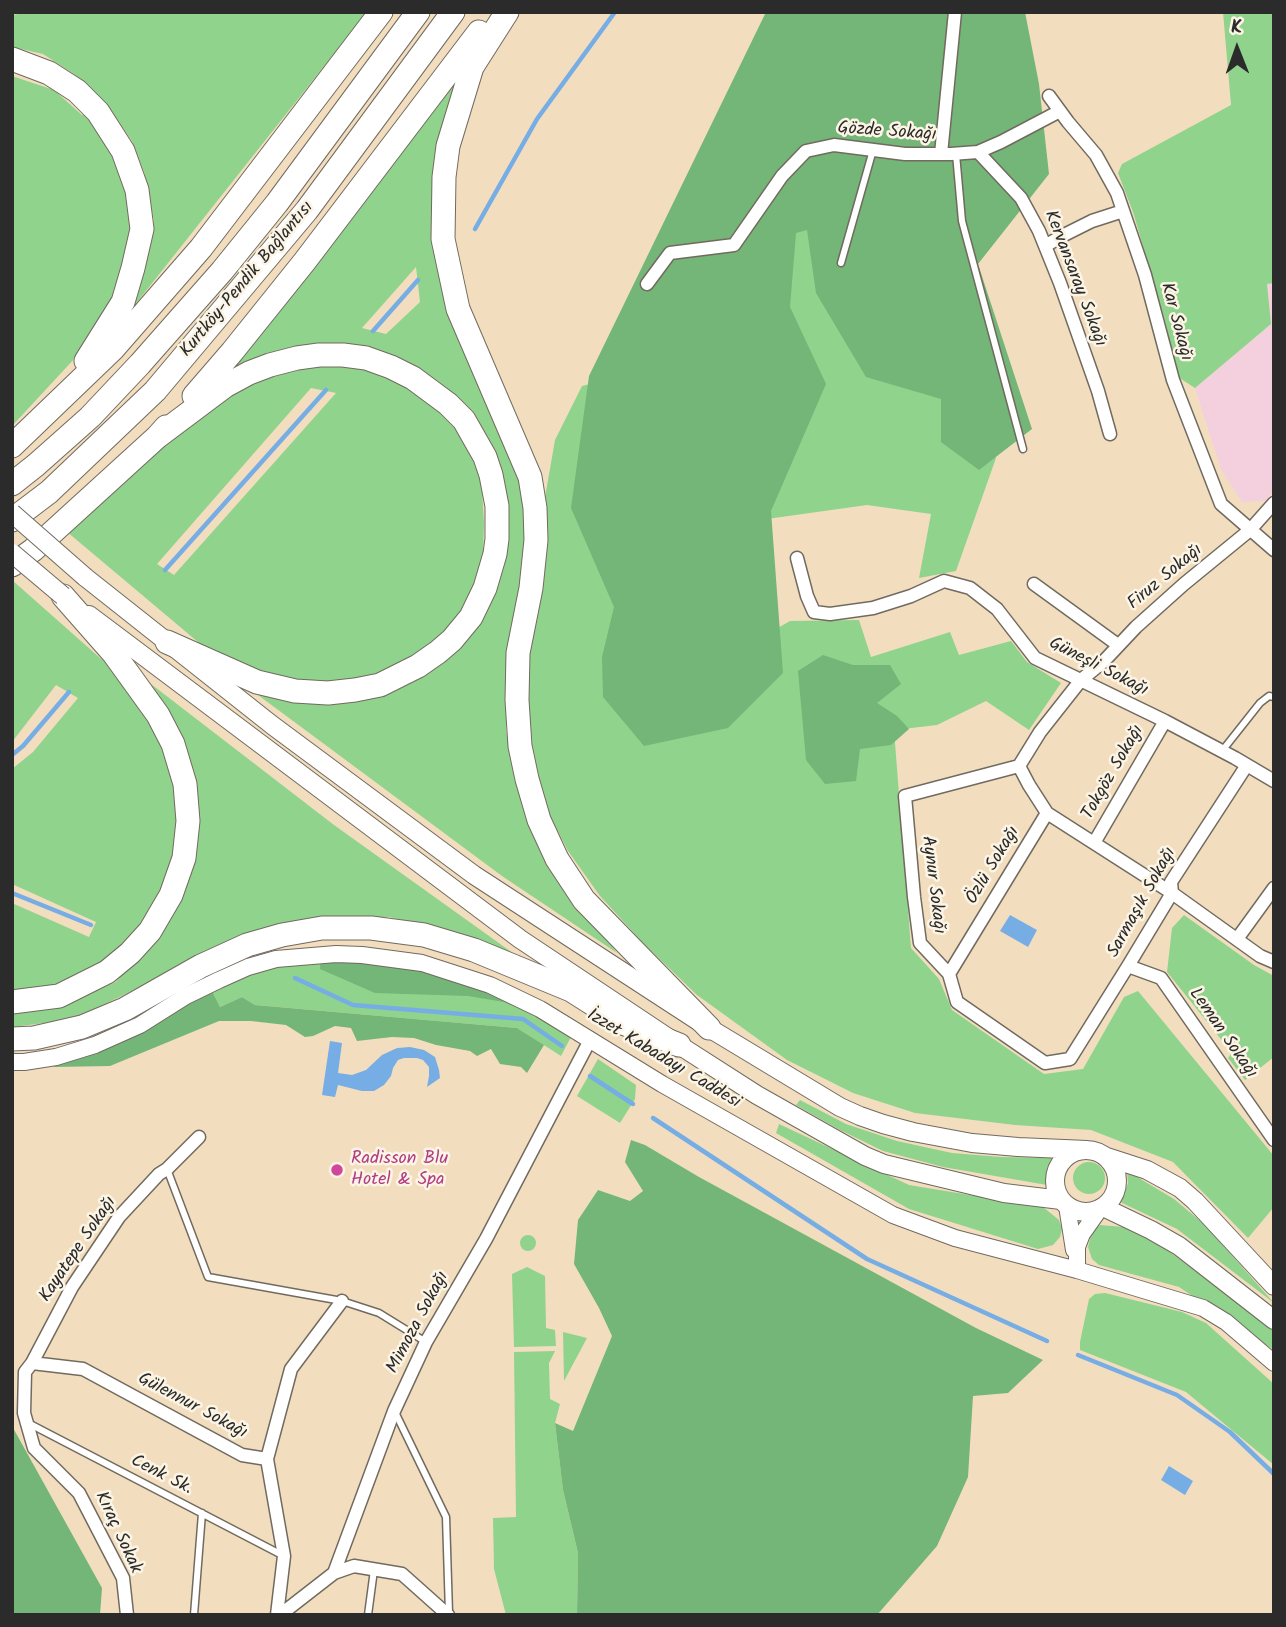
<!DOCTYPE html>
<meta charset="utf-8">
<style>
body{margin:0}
#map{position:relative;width:1286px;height:1627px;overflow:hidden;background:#f2debf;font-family:Kalam,sans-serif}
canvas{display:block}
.frame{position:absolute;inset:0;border:14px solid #2b2b2b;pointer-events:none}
.north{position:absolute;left:1202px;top:14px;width:70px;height:70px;-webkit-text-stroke:5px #fcf5e5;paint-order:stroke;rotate:359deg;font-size:19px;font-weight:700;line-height:28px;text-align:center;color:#2b2b2b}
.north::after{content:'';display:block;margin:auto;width:24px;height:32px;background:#2b2b2b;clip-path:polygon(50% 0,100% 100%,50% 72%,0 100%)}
</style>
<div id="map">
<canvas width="1286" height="1627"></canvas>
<div class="frame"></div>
<div class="north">K</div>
</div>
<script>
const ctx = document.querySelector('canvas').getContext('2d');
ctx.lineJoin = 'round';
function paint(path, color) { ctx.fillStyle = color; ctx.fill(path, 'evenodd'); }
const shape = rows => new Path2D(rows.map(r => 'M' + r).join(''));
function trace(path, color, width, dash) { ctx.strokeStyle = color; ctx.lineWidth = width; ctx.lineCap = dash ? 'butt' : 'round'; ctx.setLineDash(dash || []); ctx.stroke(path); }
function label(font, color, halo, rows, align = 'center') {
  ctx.font = font + ' Kalam,sans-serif'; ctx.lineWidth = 5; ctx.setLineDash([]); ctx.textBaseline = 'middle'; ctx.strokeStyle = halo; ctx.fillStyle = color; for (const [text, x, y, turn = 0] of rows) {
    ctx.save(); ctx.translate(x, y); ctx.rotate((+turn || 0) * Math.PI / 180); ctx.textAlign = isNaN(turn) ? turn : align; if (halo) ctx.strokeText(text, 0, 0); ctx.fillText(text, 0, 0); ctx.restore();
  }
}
paint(shape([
 [1274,283,1274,490,1266,501,1242,502,1221,469,1195,388,1271,324,1267,284]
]), '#f4cfdd');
paint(shape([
 [32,12,367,12,130,311,146,265,154,221,144,172,132,141,113,113,74,74,43,54,12,47,12,15],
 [1223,12,1274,12,1274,283,1267,284,1271,324,1195,388,1178,377,1164,317,1133,212,1118,173,1122,164,1231,105],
 [465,62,434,247,439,277,448,307,519,473,527,535,506,677,506,730,515,775,549,868,617,953,502,876,254,692,392,690,490,596,492,451,381,352,222,379],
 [416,267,420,302,386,334,362,328],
 [12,76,54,90,82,115,87,112,109,145,127,182,133,228,115,294,75,358,12,426],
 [820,202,925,366,996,458,956,571,919,578,931,514,867,505,767,519,778,222],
 [312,360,362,366,420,390,460,434,481,472,484,523,483,557,470,597,450,632,403,668,361,679,313,682,278,680,217,658,66,531,217,398,271,370],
 [311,388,336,393,174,575,157,564],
 [625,375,674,687,790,621,859,620,871,657,950,632,959,655,1011,641,1027,662,1061,683,1029,730,986,701,937,725,894,730,911,948,939,979,952,1010,1044,1074,1083,1069,1124,997,1138,991,1274,1156,1274,1207,1248,1238,1173,1162,1091,1130,1015,1125,915,1113,853,1093,787,1060,697,995,644,944,600,896,568,851,544,804,531,764,526,677,544,503,555,440,582,386],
 [12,580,108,665,133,694,165,752,173,779,178,812,176,844,166,886,141,929,100,966,72,980,42,990,12,994,12,903,89,937,96,922,12,884,12,769,33,752,78,698,56,685,12,742],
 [151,684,334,825,517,956,445,929,389,917,336,917,230,942,87,1013,53,1022,12,1027,12,1012,61,1006,116,982,163,929,182,895,176,729],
 [1184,915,1254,965,1274,976,1274,1057,1245,1080,1228,1058,1232,1053,1167,972,1172,928],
 [325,954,501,995,572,1035,561,1056,517,1028,255,1005,242,997,220,1007,209,985,261,962],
 [598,1059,636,1085,635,1099,620,1123,577,1096],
 [800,1100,846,1124,897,1141,952,1153,1001,1157,1054,1158,1049,1171,1047,1185,943,1167,883,1151,840,1130,796,1105],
 [779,1124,909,1185,1043,1207,1059,1220,1062,1229,1060,1237,1053,1245,1038,1249,909,1209,776,1133],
 '1073 1178a16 16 0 1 1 32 0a16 16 0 1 1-32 0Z',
 [1127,1171,1174,1199,1204,1224,1274,1303,1177,1229,1118,1201,1124,1194,1128,1183],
 [1100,1225,1124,1227,1155,1241,1274,1330,1274,1350,1179,1287,1099,1265,1092,1259,1088,1247,1092,1231],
 '520 1243a8 8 0 1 1 16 0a8 8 0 1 1-16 0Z',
 [527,1267,545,1276,546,1328,555,1330,556,1346,514,1347,512,1274],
 [1105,1293,1182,1312,1206,1323,1274,1384,1274,1465,1186,1392,1080,1350,1080,1342,1089,1299,1095,1294],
 [563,1332,587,1338,564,1381],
 [555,1351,549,1363,550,1399,560,1404,555,1423,563,1490,578,1553,577,1615,506,1615,494,1569,493,1518,516,1517,514,1352]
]), '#90d38c');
paint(shape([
 [766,12,1025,12,1039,84,1049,174,978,264,1032,429,979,470,941,442,941,399,866,377,816,293,807,230,796,233,790,307,826,384,771,511,783,673,728,728,644,746,603,697,602,657,614,607,571,508,589,376],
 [823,655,853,665,890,665,901,684,877,703,897,716,909,729,891,745,860,749,856,781,825,784,806,760,798,671],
 [321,954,387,960,501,995,559,1025,504,1002,468,996,375,993,320,969],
 [209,985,220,1007,242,997,255,1005,517,1028,544,1045,527,1073,521,1067,500,1064,491,1049,477,1056,470,1051,436,1045,414,1038,392,1037,357,1041,351,1028,335,1026,313,1036,305,1037,286,1025,251,1021,219,1021,110,1066,53,1067],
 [631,1140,645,1145,699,1177,976,1328,1043,1360,1008,1393,973,1396,968,1477,937,1546,877,1615,577,1615,578,1553,563,1490,555,1423,573,1431,612,1336,599,1308,574,1264,578,1220,598,1190,630,1201,643,1191,625,1162],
 [12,1426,102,1588,100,1615,12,1615]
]), '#74b578');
paint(shape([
 [1010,915,1037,930,1028,947,1000,931],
 [330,1041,342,1043,338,1073,352,1075,366,1070,382,1055,397,1048,410,1047,424,1050,435,1057,439,1070,440,1078,427,1087,429,1076,429,1067,423,1060,417,1058,404,1058,398,1060,393,1068,391,1076,384,1085,374,1091,362,1091,338,1085,335,1097,322,1095],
 [1169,1466,1193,1481,1185,1495,1161,1480]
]), '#75ade4');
trace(shape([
 [475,229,537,119,615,12],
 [373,331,418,280],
 [165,570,326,390],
 [12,755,23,746,69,692],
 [12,893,91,925],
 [295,978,353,1005,523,1019,562,1046],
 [590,1076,633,1104],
 [653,1118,867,1259,1047,1341],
 [1078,1355,1177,1395,1230,1432,1274,1474]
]), '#75ade4', 4.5);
const service = shape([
 [956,154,962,221,1023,449],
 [841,263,873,150],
 [1222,751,1260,703,1269,696,1274,697],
 [167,1169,208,1277,342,1301,379,1313,426,1342],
 [395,1412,446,1517,449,1613],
 [28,1423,282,1555],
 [194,1615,202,1513],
 [368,1615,374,1570]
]);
const minor = shape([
 [1049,96,1068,122,1096,155,1117,193,1145,275,1173,380,1221,504,1274,550],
 [978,152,1021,198,1039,231,1060,283,1098,391,1110,434],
 [941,154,955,12],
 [1045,246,1062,236,1092,221,1123,211],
 [647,284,670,253,734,245,782,176,806,151,834,145,905,154,951,154,978,152,1001,142,1060,111],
 [797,558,807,596,814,612,830,614,873,608,911,596,944,581,970,588,997,609,1035,658,1165,721,1235,758,1274,781],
 [1034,584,1118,645],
 [1247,765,1171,882,1172,893,1128,966,1070,1059,1045,1063,957,1002,949,974,920,943,914,897,905,796,1019,766,1040,732,1081,680,1104,661,1136,627,1184,584,1250,530,1274,503],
 [1019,766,1029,785,1047,813,1172,893,1260,956,1274,962],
 [1094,843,1165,721],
 [1237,939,1274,888],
 [1128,966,1161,978,1274,1140],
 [949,974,1047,813],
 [32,1363,83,1369,242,1455,267,1459,284,1556,277,1615],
 [267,1459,291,1369,342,1301],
 [334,1573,354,1566,402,1574,448,1615],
 [127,1615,123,1578,79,1493,34,1448,24,1413,25,1372,32,1363,72,1287,119,1217,159,1174,167,1169,199,1137],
 [280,1615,334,1573,394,1411,426,1342,486,1239,590,1040]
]);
const tertiary = shape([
 [12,1062,24,1062,56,1057,95,1045,140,1025,186,996,219,980,248,967,276,959,336,954,362,955,422,963,490,985,540,1009,662,1084,893,1215,955,1238,1077,1270,1203,1308,1226,1322,1274,1363],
 [1067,1206,1074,1250],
 [1077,1270,1077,1247,1082,1234,1099,1210]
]);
const secondary = shape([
 [85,577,272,725,474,875,709,1028,840,1107,860,1116,883,1124,913,1132,972,1143,1018,1147,1087,1150],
 [89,615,520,939,679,1045,757,1095,865,1156,884,1164,1004,1193,1061,1200],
 '1055 1181a31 31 0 1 1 62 0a31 31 0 1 1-62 0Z',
 [1107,1157,1147,1170,1180,1188,1195,1201,1274,1286],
 [1103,1207,1151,1230,1179,1246,1274,1320]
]);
const motorway = shape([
 [507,12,472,67,448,146,444,177,443,239,458,309,530,477,535,508,536,540,531,588,518,653,517,700,520,746,527,779,539,820,557,859,584,900,709,1028],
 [12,59,49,73,77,91,98,112,123,151,137,190,142,229,133,268,123,302,86,361],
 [194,396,232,352,305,261,479,32],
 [157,437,225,386,249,373,270,365,297,358,319,355,343,355,366,358,391,367,413,378,448,404,464,420,485,457,491,475,497,506,497,539,495,554,485,588,471,617,452,640,438,652,418,666,380,685,355,690,328,693,295,691,257,682,167,642],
 [12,446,113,349,201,248,381,12],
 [12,484,36,465,90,417,140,364,222,271,277,203,418,12],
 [12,520,49,492,155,391,307,210,453,12],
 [12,565,33,550,157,437,166,427],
 [12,1002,59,996,107,972,130,953,150,931,171,895,184,858,188,821,185,784,173,744,158,715,114,654,63,596],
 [12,1039,34,1038,82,1027,125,1009,201,966,247,945,282,935,322,928,371,928,424,935,474,950,571,990,623,1023,679,1045]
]);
trace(service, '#716a5f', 9);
trace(minor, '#716a5f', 15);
trace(tertiary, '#716a5f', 18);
trace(secondary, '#716a5f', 20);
trace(motorway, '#716a5f', 25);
trace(service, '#fff', 6);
trace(minor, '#fff', 12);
trace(tertiary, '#fff', 16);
trace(secondary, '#fff', 18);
trace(motorway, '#fff', 23);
const secondaryBridge = shape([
 [12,513,85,577],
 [12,553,63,596]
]);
trace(secondaryBridge, '#716a5f', 20, []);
trace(secondaryBridge, '#fff', 18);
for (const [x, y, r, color] of [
 [337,1170,7,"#d1479c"]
]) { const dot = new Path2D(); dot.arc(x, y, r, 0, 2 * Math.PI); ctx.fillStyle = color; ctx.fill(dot); trace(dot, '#fcf5e5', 2.5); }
label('18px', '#2b2b2b', '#fcf5e5', [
 ["Gözde Sokağı",887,133,4],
 ["Kervansaray Sokağı",1074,279,69],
 ["Kurtköy-Pendik Bağlantısı",248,280,-50],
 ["Kar Sokağı",1175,322,75],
 ["Firuz Sokağı",1166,578,-40],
 ["Güneşli Sokağı",1098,668,27],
 ["Tokgöz Sokağı",1114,773,-60],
 ["Özlü Sokağı",994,866,-59],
 ["Aynur Sokağı",932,885,83],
 ["Sarmaşık Sokağı",1143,903,-61],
 ["Leman Sokağı",1222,1034,55],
 ["İzzet Kabadayı Caddesi",663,1060,31],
 ["Kayatepe Sokağı",79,1250,-56],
 ["Mimoza Sokağı",419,1323,-62],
 ["Gülennur Sokağı",192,1407,28],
 ["Cenk Sk.",161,1476,27],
 ["Kıraç Sokak",117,1533,65]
]);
label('18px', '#b23c85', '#fcf5e5', [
 ["Radisson Blu",351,1160],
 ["Hotel & Spa",351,1181]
], 'left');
</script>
